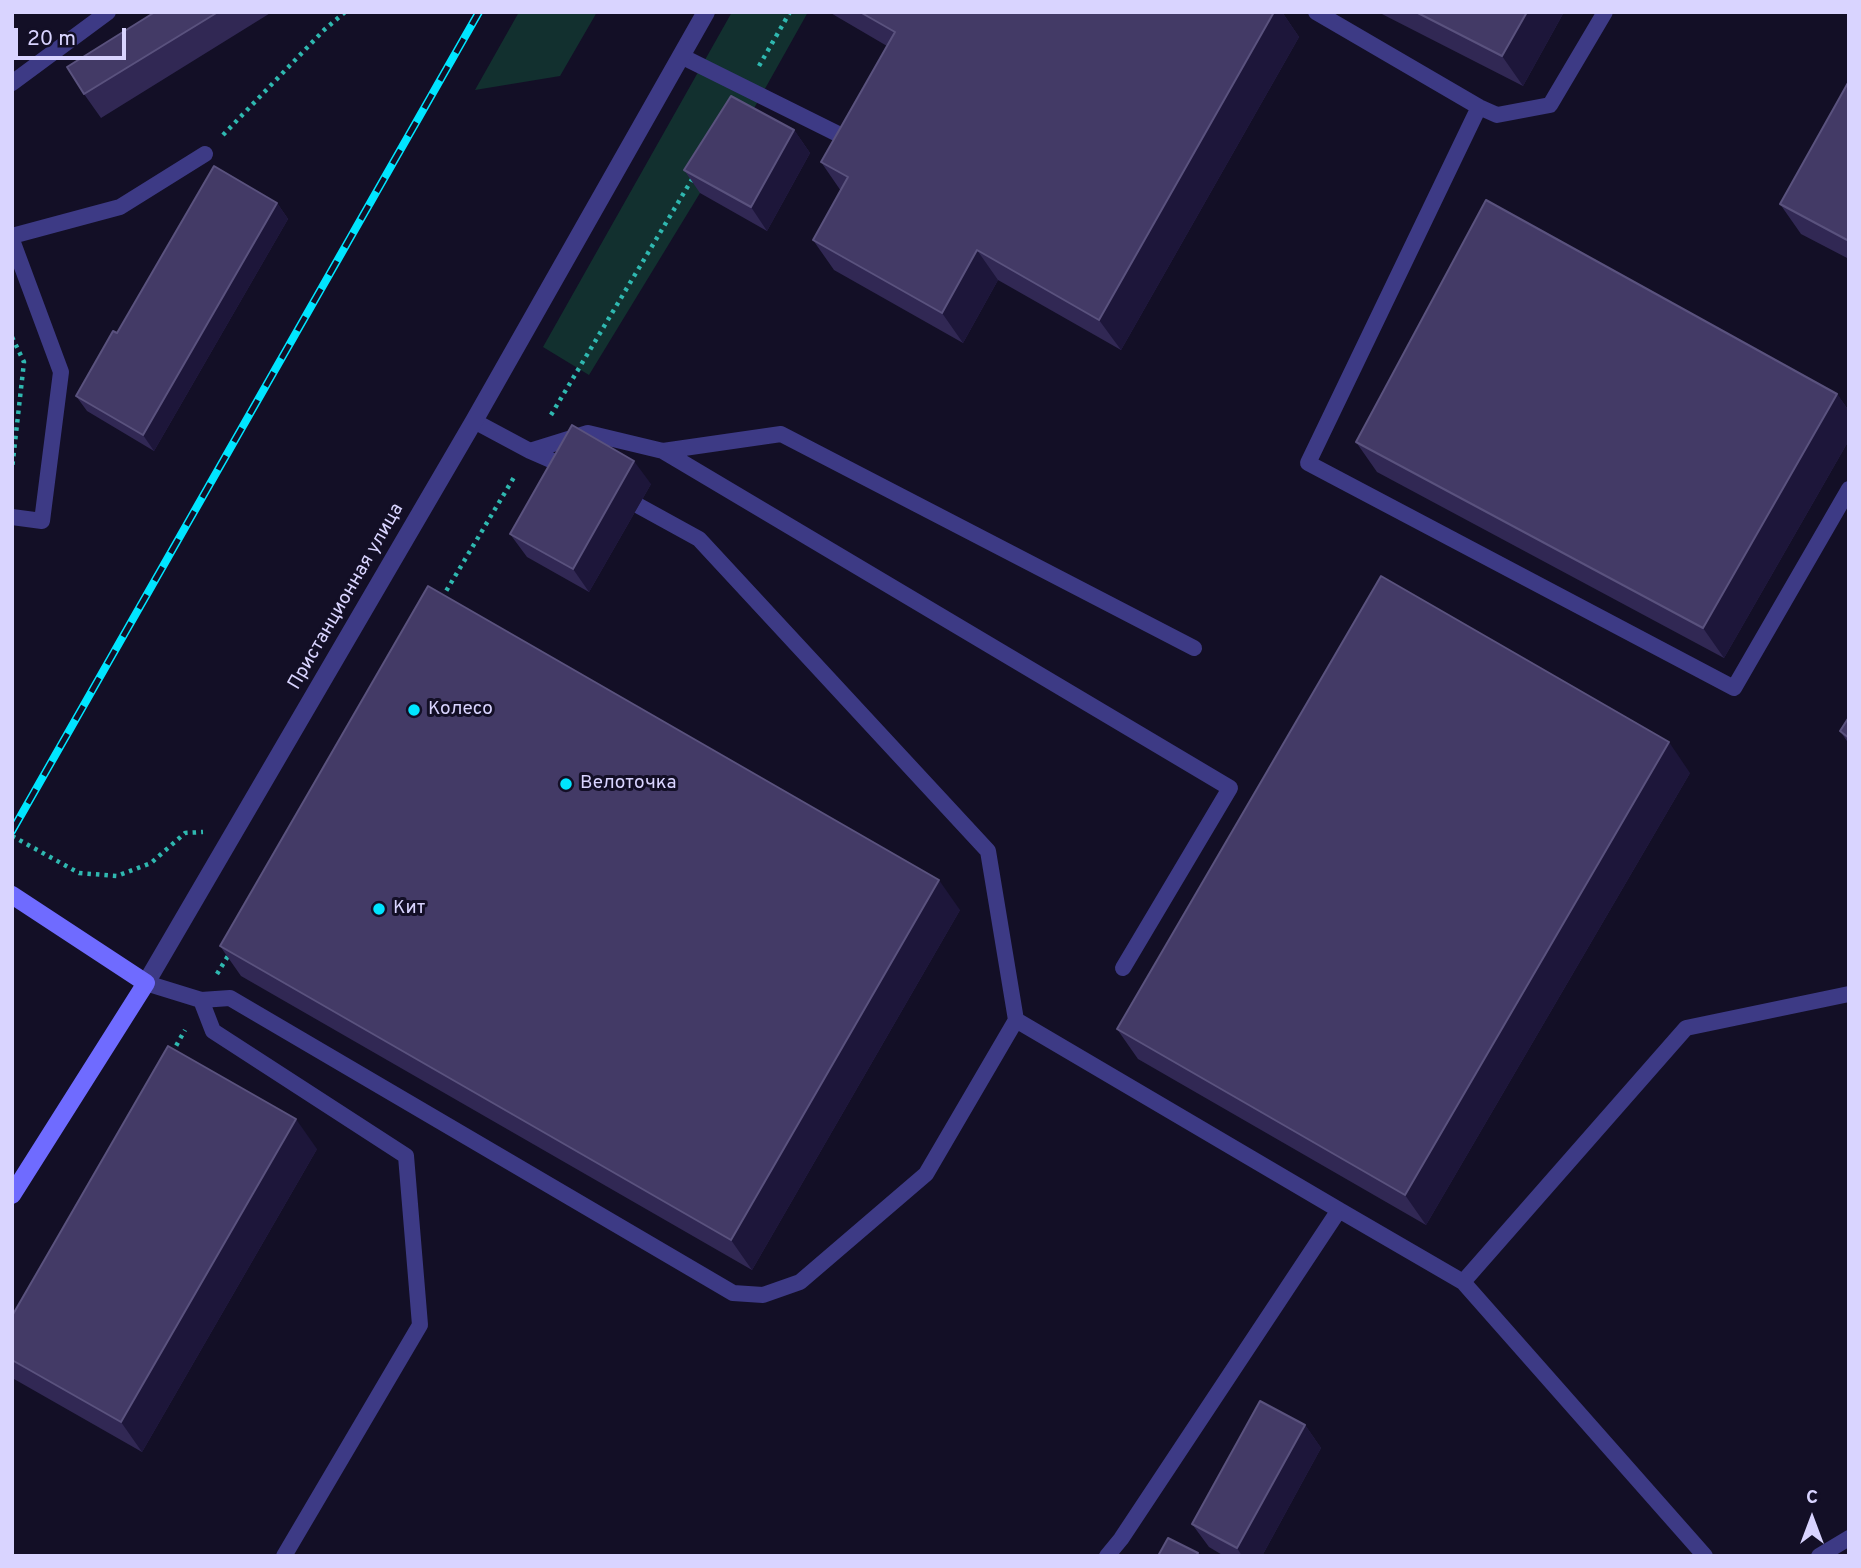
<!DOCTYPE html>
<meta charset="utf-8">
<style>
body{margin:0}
#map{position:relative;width:1861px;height:1568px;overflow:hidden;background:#130f26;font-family:Overpass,sans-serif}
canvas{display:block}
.frame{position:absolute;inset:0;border:14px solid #d9d4ff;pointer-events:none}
.north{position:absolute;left:1777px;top:1484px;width:70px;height:70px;-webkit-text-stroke:5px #130f26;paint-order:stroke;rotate:0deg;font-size:19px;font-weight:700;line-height:28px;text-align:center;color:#d9d4ff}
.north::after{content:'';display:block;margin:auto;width:24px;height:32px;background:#d9d4ff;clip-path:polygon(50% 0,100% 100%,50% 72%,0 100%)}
.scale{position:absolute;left:14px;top:28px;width:112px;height:32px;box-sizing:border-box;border:4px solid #d9d4ff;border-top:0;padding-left:9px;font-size:21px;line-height:24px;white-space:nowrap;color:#d9d4ff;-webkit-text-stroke:5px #130f26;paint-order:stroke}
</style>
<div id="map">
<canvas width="1861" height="1568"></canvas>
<div class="frame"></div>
<div class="north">С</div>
<div class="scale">20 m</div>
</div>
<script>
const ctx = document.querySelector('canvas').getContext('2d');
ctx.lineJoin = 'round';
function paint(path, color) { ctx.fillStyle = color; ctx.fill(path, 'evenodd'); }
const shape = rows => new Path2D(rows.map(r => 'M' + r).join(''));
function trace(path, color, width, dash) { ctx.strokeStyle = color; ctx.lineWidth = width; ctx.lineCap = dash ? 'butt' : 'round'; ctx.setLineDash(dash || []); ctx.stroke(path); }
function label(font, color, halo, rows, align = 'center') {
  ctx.font = font + ' Overpass,sans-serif'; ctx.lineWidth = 6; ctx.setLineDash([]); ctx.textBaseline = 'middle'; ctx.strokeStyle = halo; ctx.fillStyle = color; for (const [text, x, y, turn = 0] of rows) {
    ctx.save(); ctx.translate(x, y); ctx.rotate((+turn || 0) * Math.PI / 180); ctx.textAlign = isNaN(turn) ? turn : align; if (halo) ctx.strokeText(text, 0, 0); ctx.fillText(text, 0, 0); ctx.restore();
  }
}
paint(shape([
 [519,12,597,12,560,76,475,90],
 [732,12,808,12,748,119,700,193,589,375,543,347]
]), '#12302f');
trace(shape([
 [759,66,790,12],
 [223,135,324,30,345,12],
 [12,337,24,362,12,469],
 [551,415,694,176],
 [442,598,516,474],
 [12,836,79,873,117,876,151,863,185,833,203,832],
 [217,974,231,951],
 [172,1053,185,1030]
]), '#2fb8b0', 4.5, [3.5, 5]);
trace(shape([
 [1316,12,1479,107,1497,115,1550,105,1605,12],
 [681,56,840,135],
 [12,83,108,12],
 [1479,107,1308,463,1734,688,1849,489],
 [12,236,120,207,205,154],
 [12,240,61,372,42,521,12,517],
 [474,421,530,451,569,468],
 [530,451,588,433,663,451,1230,788,1123,968],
 [663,451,781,434,1194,648],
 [619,495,699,539,988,851,1016,1020,1339,1210,1121,1539,1107,1556],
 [146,983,201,1000,230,998,733,1293,763,1295,800,1282,926,1174,1016,1020],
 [201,1000,213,1031,406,1156,420,1325,284,1556],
 [1339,1210,1463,1282,1705,1556],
 [1463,1282,1686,1028,1849,994],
 [1819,1556,1849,1538]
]), '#3d3a85', 16);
trace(shape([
 [146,983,474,421,706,12]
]), '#3d3a85', 18);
trace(shape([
 [12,895,146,983,12,1195]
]), '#6f6bff', 18);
const rail = shape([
 [12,831,479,12]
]);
trace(rail, '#00e5ff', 8);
trace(rail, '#130f26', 5, [16]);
paint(shape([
 [155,12,272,12,101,118,84,94],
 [829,12,1282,12,1299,37,1121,350,998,280,963,343,834,270,813,240,841,191,821,162,887,46],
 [1378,12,1564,12,1523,86],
 [1849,81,1849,259,1801,234,1780,204],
 [794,130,810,153,767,231,700,193,684,170],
 [277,203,288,219,154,451,87,411,76,396,117,333],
 [1837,394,1849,411,1849,440,1724,658,1377,472,1356,442],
 [651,484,589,592,527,557,510,534],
 [1849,717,1849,744,1840,731],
 [1690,773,1426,1225,1138,1059,1117,1029],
 [960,910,752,1270,241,976,220,946],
 [317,1149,142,1452,14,1379,12,1376,12,1316],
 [1305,1425,1321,1448,1262,1556,1224,1556,1209,1547,1192,1524]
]), '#312854');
paint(shape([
 [1274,12,1282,12,1299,37,1121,350,1099,320],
 [1527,12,1564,12,1523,86,1502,56],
 [794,130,810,153,767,231,751,207],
 [277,203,288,219,154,451,143,435],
 [977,250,998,280,963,343,942,313],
 [1837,394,1849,411,1849,440,1724,658,1703,628],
 [634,461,651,484,589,592,573,569],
 [1669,742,1690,773,1426,1225,1405,1195],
 [939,880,960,910,752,1270,731,1240],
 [296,1119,317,1149,142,1452,121,1422],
 [1305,1425,1321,1448,1262,1556,1242,1556,1237,1548]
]), '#1d163a');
const building = shape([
 [155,12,218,12,84,94,67,67,155,12],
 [860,12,1274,12,1099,320,977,250,942,313,813,240,848,177,821,162,895,32,860,12],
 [1416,12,1527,12,1502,56,1416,12],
 [1849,81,1849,241,1780,204,1849,81],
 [731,96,794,130,751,207,684,170,731,96],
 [214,166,277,203,143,435,76,396,113,331,117,333,214,166],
 [1486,200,1837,394,1703,628,1356,442,1486,200],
 [572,425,634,461,573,569,510,534,572,425],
 [1381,576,1669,742,1405,1195,1117,1029,1381,576],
 [428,586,939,880,731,1240,220,946,428,586],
 [1849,717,1849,738,1840,731,1849,717],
 [168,1046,296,1119,121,1422,12,1360,12,1316,168,1046],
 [1260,1401,1305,1425,1237,1548,1192,1524,1260,1401],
 [1168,1538,1198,1553,1196,1556,1158,1556,1168,1538]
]);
paint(building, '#433a66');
trace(building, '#5a527e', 2);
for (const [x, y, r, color] of [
 [414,710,7,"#00e5ff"],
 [566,784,7,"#00e5ff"],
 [379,909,7,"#00e5ff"]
]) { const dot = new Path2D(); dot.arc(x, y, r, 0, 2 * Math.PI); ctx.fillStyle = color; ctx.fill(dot); trace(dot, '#130f26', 2.5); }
label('19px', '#d9d4ff', '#130f26', [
 ["Пристанционная улица",347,597,-60]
]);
label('19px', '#d9d4ff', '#130f26', [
 ["Колесо",428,710],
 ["Велоточка",580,784],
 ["Кит",393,909]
], 'left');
</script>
